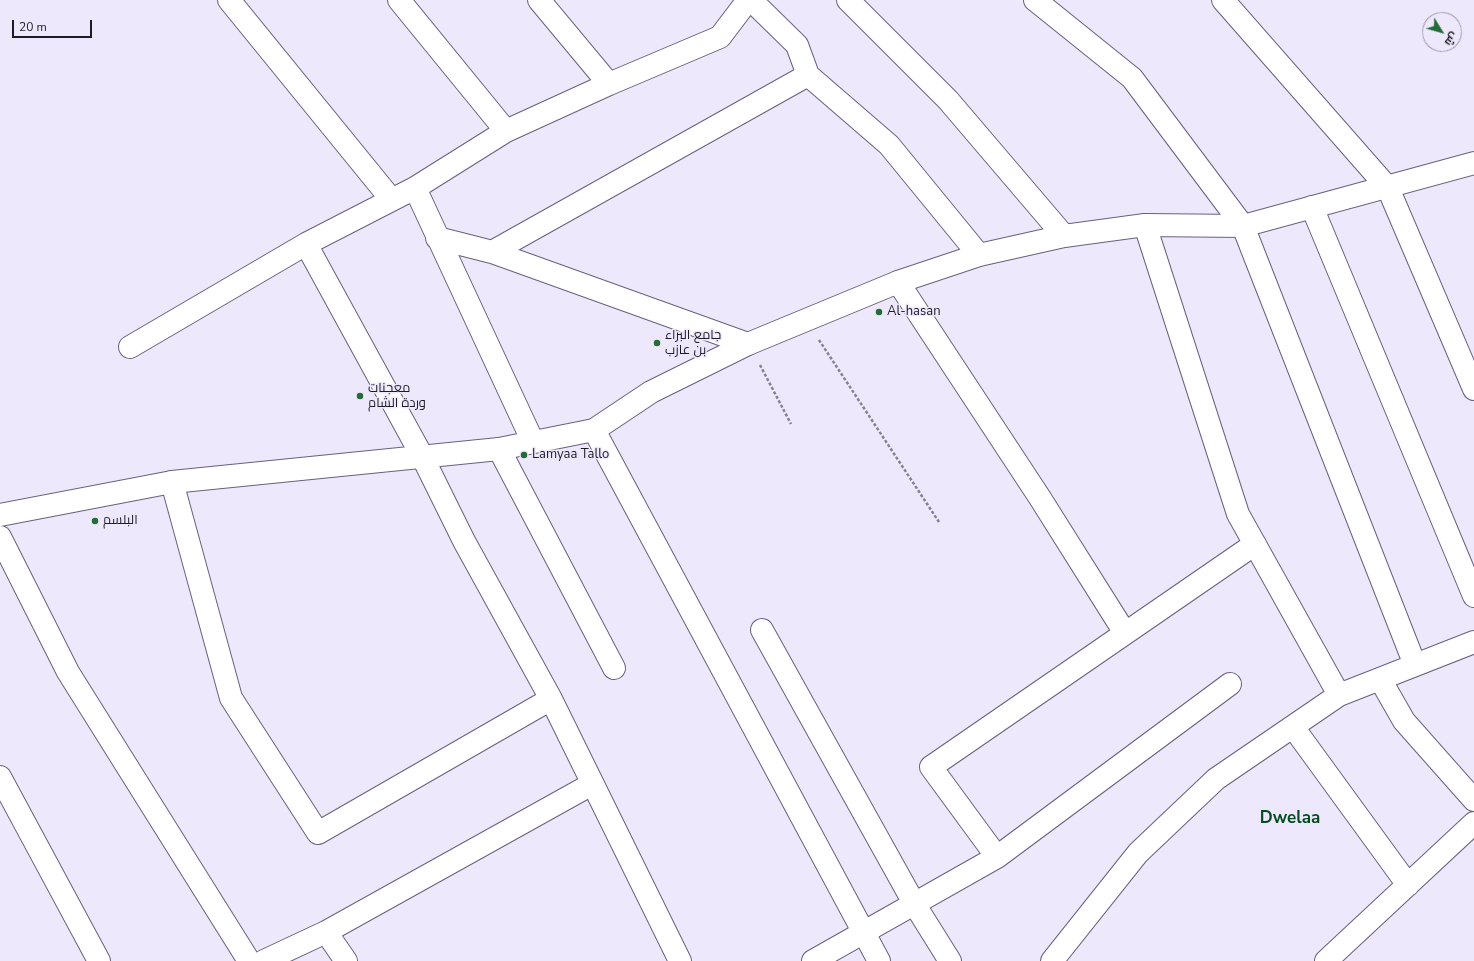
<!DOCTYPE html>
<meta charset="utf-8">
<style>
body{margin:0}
#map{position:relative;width:1474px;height:961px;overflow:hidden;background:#eee8fc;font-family:"Nunito Sans",Cairo,sans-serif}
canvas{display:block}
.north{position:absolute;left:1422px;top:12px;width:40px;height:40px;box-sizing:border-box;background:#eee8fc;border:1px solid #9b96a6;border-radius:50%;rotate:127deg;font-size:11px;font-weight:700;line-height:16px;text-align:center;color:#1e1a26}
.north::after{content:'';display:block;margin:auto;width:14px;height:18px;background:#246b38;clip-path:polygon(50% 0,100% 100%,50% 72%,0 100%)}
.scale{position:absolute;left:12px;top:20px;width:80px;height:18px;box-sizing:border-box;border:2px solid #1e1a26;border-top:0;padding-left:5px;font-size:12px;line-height:14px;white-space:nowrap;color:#1e1a26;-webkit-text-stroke:3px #eee8fc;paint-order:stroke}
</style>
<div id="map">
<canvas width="1474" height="961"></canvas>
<div class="north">ش</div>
<div class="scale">20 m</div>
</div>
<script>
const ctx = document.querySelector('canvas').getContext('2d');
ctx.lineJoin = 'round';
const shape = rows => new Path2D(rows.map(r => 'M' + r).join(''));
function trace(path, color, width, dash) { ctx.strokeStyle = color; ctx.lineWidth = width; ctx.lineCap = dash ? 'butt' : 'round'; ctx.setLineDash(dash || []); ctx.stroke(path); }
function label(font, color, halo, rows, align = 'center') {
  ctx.font = font + ' "Nunito Sans",Cairo,sans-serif'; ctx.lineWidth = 3; ctx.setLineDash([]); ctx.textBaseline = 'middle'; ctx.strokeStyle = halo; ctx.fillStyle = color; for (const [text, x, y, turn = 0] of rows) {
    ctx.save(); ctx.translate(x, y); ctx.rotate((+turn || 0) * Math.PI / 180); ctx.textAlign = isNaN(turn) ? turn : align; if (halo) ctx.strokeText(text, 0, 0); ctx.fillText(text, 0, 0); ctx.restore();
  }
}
const street = shape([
 [229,0,391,199],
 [399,0,506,131],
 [539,0,609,84],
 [751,0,797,45,808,75,889,145,979,255],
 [848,0,948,100,1064,236],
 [1035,0,1132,78,1243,226,1415,665],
 [1223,0,1388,188,1474,389],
 [415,188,533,442],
 [1312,207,1474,596],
 [1145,225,1238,514,1339,695],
 [437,238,492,252,748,344],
 [306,244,422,456,464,541,551,699,680,961],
 [492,252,808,75],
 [898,282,1040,498,1125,633],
 [130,347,306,244,415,188,506,131,609,84,720,37,748,0],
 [594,430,879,961],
 [499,449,614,668],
 [172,482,231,698,318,833,551,699],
 [0,537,68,672,249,961],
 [762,630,915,905,950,961],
 [1380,679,1404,721,1474,800],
 [1293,727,1408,885],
 [0,777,99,961],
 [997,857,931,767,1255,544],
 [326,932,346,961],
 [264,961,326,932,592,784],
 [813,961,997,857,1230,684],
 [1052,961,1138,853,1216,779,1339,695,1474,642],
 [1326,961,1474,823]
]);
const secondary = shape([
 [0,515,172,482,499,449,594,430,651,392,748,344,898,282,979,255,1064,236,1145,225,1243,226,1474,163]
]);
trace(street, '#69607d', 24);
trace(secondary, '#69607d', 24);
trace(shape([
 [819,340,939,522],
 [760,365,791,424]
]), '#868191', 2.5, [3, 2]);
trace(street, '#fff', 22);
trace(secondary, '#fff', 22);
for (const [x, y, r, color] of [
 [879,312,4,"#246b38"],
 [657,343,4,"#246b38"],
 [360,396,4,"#246b38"],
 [524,455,4,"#246b38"],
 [95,521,4,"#246b38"]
]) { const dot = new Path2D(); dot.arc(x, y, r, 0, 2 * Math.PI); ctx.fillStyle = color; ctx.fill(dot); trace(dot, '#eee8fc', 1.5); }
label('13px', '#1e1a26', '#eee8fc', [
 ["Al-hasan",887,312],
 ["جامع البراء",665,336],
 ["بن عازب",665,351],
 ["معجنات",368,389],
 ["وردة الشام",368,404],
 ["Lamyaa Tallo",532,455],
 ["البلسم",103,521]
], 'left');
label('bold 17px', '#024b1e', '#eee8fc', [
 ["Dwelaa",1290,819]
]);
</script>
